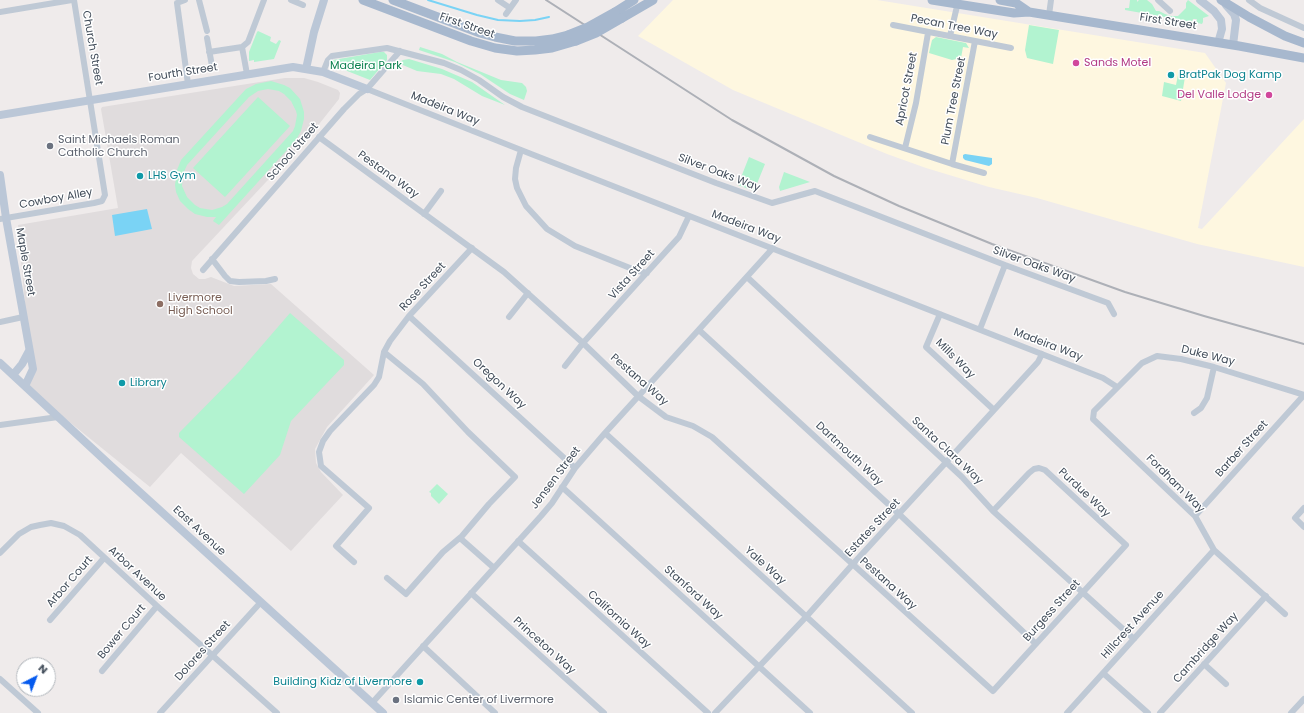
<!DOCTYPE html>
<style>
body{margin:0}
#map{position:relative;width:1304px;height:713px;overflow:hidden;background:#efebeb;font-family:Poppins,sans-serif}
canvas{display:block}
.north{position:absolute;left:16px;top:657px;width:40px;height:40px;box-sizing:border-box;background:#fff;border:1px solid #b3b8bd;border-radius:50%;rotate:42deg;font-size:11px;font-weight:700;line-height:16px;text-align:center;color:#424d5a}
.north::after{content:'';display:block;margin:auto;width:14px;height:18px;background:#055aee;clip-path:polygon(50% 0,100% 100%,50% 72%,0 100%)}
</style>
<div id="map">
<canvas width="1304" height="713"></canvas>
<div class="north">N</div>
</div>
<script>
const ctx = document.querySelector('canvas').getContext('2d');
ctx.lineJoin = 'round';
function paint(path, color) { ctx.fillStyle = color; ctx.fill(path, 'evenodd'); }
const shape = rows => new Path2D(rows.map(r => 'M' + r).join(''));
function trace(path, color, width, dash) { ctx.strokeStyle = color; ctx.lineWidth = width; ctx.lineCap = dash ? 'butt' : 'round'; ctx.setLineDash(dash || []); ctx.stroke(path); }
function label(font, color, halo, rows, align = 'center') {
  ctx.font = font + ' Poppins,sans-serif'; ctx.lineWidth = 3; ctx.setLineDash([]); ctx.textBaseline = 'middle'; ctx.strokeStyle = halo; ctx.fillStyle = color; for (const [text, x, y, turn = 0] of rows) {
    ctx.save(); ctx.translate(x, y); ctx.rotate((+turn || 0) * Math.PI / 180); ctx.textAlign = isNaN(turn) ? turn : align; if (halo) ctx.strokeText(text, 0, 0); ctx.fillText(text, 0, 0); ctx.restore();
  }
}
paint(shape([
 [673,0,877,0,1205,53,1226,83,1198,228,1202,229,1304,119,1304,267,1197,244,1037,198,989,187,926,168,887,154,733,90,638,36]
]), '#fef7e0');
paint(shape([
 [285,78,304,78,318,82,338,90,340,93,339,99,312,133,192,261,191,268,193,274,199,279,205,279,211,277,234,286,271,284,374,375,327,427,315,449,316,463,321,472,343,495,291,551,181,453,150,487,25,386,33,369,29,351,18,225,118,208,101,109,102,107]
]), '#e0dcdd');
paint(shape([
 [1130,0,1137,0,1137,2,1139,0,1147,0,1152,4,1156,11,1159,11,1165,14,1171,16,1178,16,1186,8,1186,3,1188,0,1209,16,1203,18,1203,22,1202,24,1193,22,1193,21,1196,21,1197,19,1193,19,1192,22,1125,10,1125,8,1129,8],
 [1029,25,1059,30,1053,64,1027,58,1025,50],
 [258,31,271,37,270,41,276,44,279,40,281,41,274,59,254,62,254,60,249,61,249,52,257,32],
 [936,37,966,43,969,48,963,47,961,58,952,60,929,53,932,40],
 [420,47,442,54,457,62,501,80,522,83,526,87,527,91,524,100,510,94,480,74,455,62,419,50],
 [380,52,384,52,387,55,387,60,370,80,332,65,333,60],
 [409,59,442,69,472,82,505,105,482,96,454,79,441,74,417,71,398,63,403,60],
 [1179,70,1186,71,1181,101,1162,96,1164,82,1176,85],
 [271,81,284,85,290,88,300,99,304,112,304,119,301,131,296,140,219,225,213,221,216,217,207,217,195,214,188,209,180,201,176,192,175,185,177,170,181,160,246,89,256,84],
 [268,89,279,91,284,94,291,101,296,111,297,115,295,126,293,131,227,204,222,207,212,210,200,208,195,205,187,197,182,186,183,174,187,165,249,97,258,91],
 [258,97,290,126,225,197,193,168],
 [749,157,765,164,754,191,738,185],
 [784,172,810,182,780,191,779,187],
 [290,313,344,360,344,365,291,421,280,455,244,494,179,437,179,433,239,372],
 [437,484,448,494,439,504,431,496,431,493,429,492]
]), '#b2f3d0');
paint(shape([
 [965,154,992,158,992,164,989,166,965,160,963,158,963,155],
 [147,209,152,229,115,236,112,215]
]), '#7ad3f5');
trace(shape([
 [428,0,477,15,498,20,520,21,535,20,549,17]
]), '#7ad3f5', 2);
trace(shape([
 [199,0,207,31],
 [291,0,303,5],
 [498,0,510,8],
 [1158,0,1170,11],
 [1249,0,1260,8,1304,28],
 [177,3,188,84],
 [177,3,185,0],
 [0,12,72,0],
 [506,14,516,0],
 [1049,15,1051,0],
 [893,25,1011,48],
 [950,36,958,2],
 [207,38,212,66],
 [242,47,248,42,264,0],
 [209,52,242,47,247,74],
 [323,72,328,60,332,56,387,48,444,63,461,70,479,80,503,97,522,107,716,183,772,203,815,191,1005,265,1108,303,1114,314],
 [367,89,521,150,1103,378,1117,387],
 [319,137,504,272,583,343,638,396,666,417,693,426,712,437,993,691,1126,545,1045,470,1039,468,1034,469,1029,473,993,511],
 [870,137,952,164,984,173],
 [905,148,916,103,928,33],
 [521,150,516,168,515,179,517,188,526,206,537,218,547,229,575,246,635,270,647,273],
 [952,164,975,41],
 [424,214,441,191],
 [0,219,94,203,102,201,105,195,74,0],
 [212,259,225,276,230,281,239,282,266,281,275,279],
 [203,270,344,109,359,94,367,89,400,51],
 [747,277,962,477,993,511,1134,639],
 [940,314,926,347,994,410],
 [409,316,575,468],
 [509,317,528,293],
 [0,322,23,317],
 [980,329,1005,265],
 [699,330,899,514,1036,644],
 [565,366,583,343,679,237,689,216],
 [1194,413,1201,408,1207,398,1214,367],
 [0,425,58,417],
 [605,433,912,713],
 [562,487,810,713],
 [1304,508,1295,518,1304,527],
 [1195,516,1304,395,1214,367,1181,359,1157,356,1142,363,1094,411,1093,419,1195,516,1214,550,1285,614],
 [460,538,494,568],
 [518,541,708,713],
 [0,553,19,534,31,527,40,525,51,523,64,526,80,535,157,606,277,713],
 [354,562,336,546,369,508,321,466,319,452,323,441,330,431,374,385,379,377,384,352],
 [387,578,406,594,443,552,462,536,489,504,515,477,468,432,423,384,384,352,390,341,409,316,472,248],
 [471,593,604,713],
 [50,620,104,558],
 [423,646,495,713],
 [1204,664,1226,684],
 [102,671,157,606],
 [1103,673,1148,713],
 [0,679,38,713],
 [372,703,541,516,552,503,575,468,605,433,773,248],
 [160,713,261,602],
 [715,713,806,617,852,565,1038,362,1042,354],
 [1067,713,1214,550],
 [1160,713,1266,596],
 [1291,713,1304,699]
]), '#bfc9d5', 6);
trace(shape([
 [1200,0,1214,11,1221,20,1222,29,1218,43],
 [1226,5,1234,14,1236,20,1233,45],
 [306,69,314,32,324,0],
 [0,115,293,67,323,72,367,89],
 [0,175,6,218,33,369,25,386],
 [0,363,111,466,383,713],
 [13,375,22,364,29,351]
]), '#bbc7d7', 8);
trace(shape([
 [363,0,471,41,495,48,517,51,535,50,552,48,576,41],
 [393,0,480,33,495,37,515,41,536,41,552,39,568,35],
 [932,0,1014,13,1029,12,1239,46,1304,58],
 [1000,0,1016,3,1029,12],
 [1221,0,1249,17,1285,36,1304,43],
 [615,12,634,0],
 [622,18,653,0]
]), '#a7b8ce', 9);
trace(shape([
 [546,0,732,120,834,176,899,206,992,244,1125,292,1204,316,1304,344]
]), '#adb0b7', 2);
trace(shape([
 [568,35,588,27,615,12],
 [576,41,596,33,622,18]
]), '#a7b8ce', 9);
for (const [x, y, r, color] of [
 [1076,63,4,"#d1479c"],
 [1171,75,4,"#0f9aa8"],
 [1269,95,4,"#d1479c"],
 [50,146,4,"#6b7280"],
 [140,176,4,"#0f9aa8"],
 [160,304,4,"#8d6e63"],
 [122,383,4,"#0f9aa8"],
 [420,682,4,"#0f9aa8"],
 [396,700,4,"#6b7280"]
]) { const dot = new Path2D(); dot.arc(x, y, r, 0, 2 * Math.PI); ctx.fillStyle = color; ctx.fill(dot); trace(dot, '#fff', 1.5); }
label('11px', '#424d5a', '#fff', [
 ["First Street",1168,22,9],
 ["First Street",467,26,19],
 ["Pecan Tree Way",954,27,11],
 ["Church Street",92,48,80],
 ["Fourth Street",183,73,-9],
 ["Apricot Street",907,89,-79],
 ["Plum Tree Street",954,101,-79],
 ["Madeira Way",445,109,22],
 ["School Street",293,152,-49],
 ["Silver Oaks Way",719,173,21],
 ["Pestana Way",388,175,36],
 ["Cowboy Alley",56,199,-10],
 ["Madeira Way",746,227,21],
 ["Maple Street",25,262,80],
 ["Silver Oaks Way",1034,265,20],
 ["Vista Street",632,275,-48],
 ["Rose Street",423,287,-47],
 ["Madeira Way",1048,345,21],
 ["Duke Way",1208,356,14],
 ["Mills Way",955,359,45],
 ["Pestana Way",639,380,41],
 ["Oregon Way",499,384,43],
 ["Barber Street",1242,449,-48],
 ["Santa Clara Way",947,451,43],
 ["Dartmouth Way",849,454,43],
 ["Jensen Street",556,478,-53],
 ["Fordham Way",1175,484,45],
 ["Purdue Way",1084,493,43],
 ["Estates Street",873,528,-47],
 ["East Avenue",199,531,43],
 ["Yale Way",765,566,42],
 ["Arbor Avenue",137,574,43],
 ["Arbor Court",70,582,-49],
 ["Pestana Way",888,584,42],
 ["Stanford Way",693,593,42],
 ["Burgess Street",1052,611,-48],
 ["California Way",619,620,42],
 ["Hillcrest Avenue",1133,625,-48],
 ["Bower Court",122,632,-50],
 ["Princeton Way",544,646,42],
 ["Cambridge Way",1206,648,-48],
 ["Dolores Street",203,651,-48]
]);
label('11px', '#b23c85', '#fff', [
 ["Sands Motel",1084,63],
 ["Del Valle Lodge",1261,95,"right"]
], 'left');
label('11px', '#0c8250', '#fff', [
 ["Madeira Park",366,66]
]);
label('11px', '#0d838f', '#fff', [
 ["BratPak Dog Kamp",1179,75],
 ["LHS Gym",148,176],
 ["Library",130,383],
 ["Building Kidz of Livermore",412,682,"right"]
], 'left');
label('11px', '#5b616d', '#fff', [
 ["Saint Michaels Roman",58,140],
 ["Catholic Church",58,153],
 ["Islamic Center of Livermore",404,700]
], 'left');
label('11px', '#785e54', '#fff', [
 ["Livermore",168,298],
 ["High School",168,311]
], 'left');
</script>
